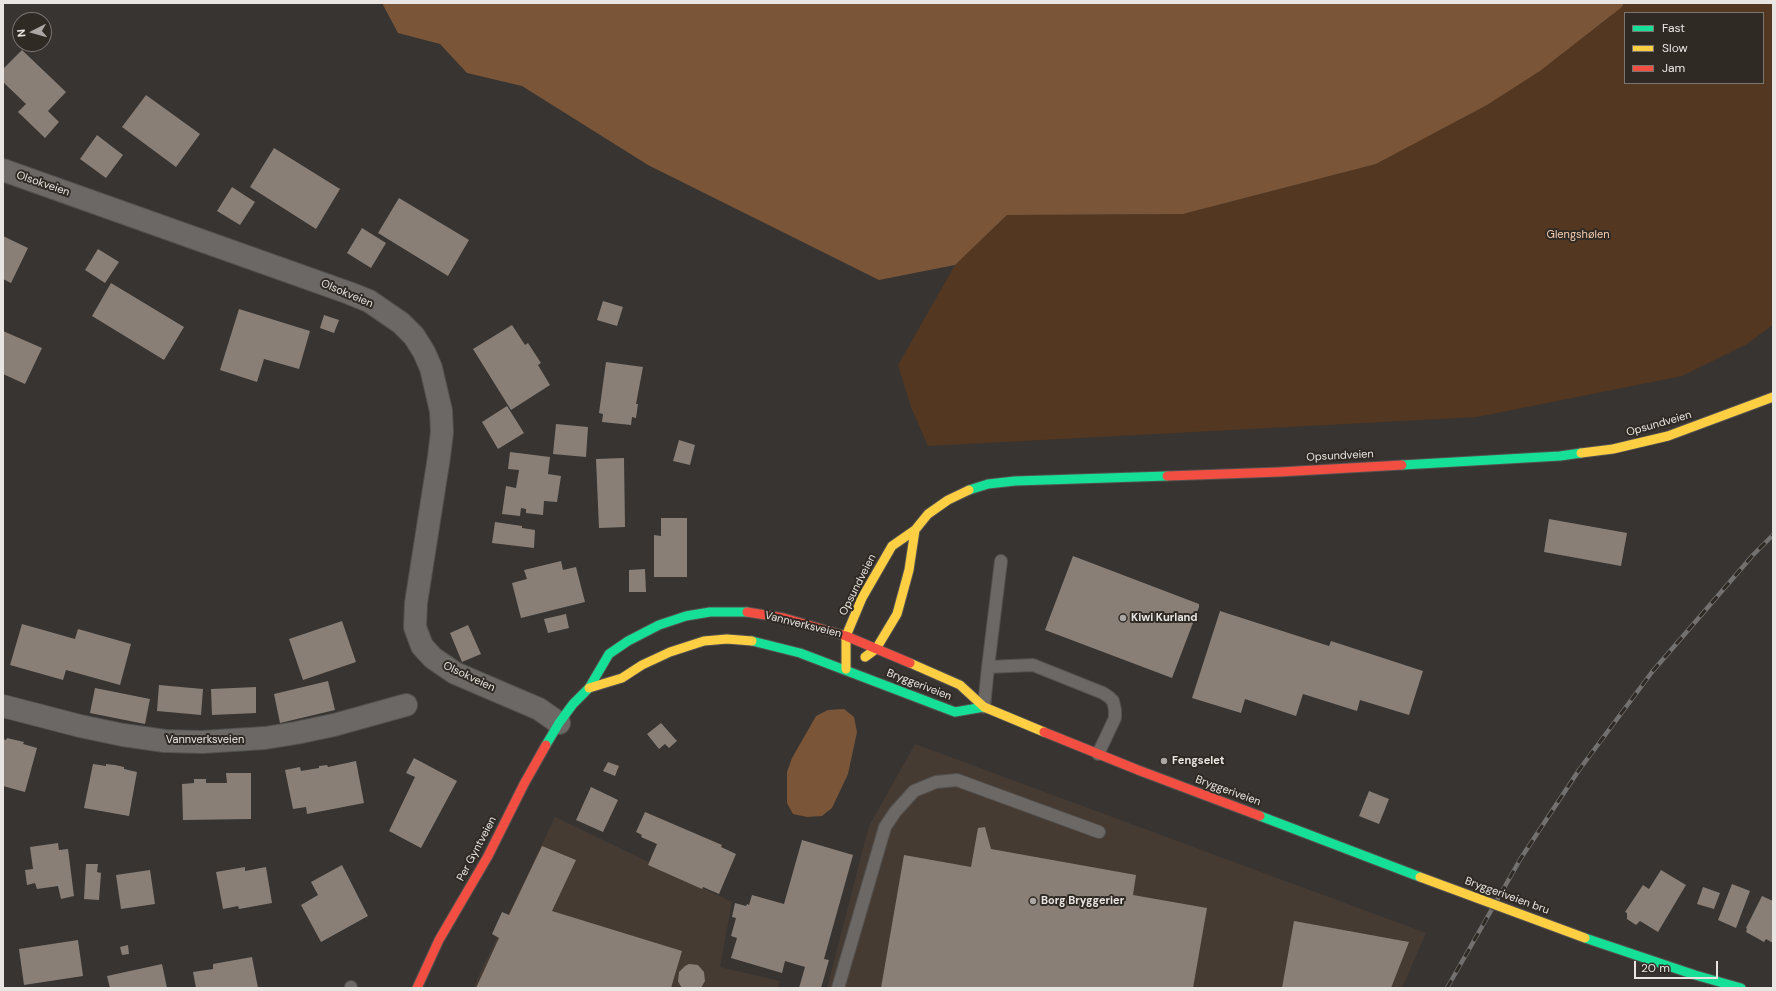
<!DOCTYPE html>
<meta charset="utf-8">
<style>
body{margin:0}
#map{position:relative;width:1776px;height:991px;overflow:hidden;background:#373432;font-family:"DM Sans",sans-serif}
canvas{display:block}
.frame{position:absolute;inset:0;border:4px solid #e9e5e2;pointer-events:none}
.legend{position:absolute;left:1624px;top:12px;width:140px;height:72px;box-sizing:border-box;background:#302a25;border:1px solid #7a7571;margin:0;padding:5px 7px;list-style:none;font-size:12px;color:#e9e5e2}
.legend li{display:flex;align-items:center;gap:8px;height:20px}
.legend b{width:20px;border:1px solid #7a7571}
.north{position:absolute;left:12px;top:12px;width:40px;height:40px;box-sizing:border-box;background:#302a25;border:1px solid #7a7571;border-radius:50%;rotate:264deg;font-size:11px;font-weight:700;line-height:16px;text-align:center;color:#e9e5e2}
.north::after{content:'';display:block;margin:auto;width:14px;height:18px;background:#aba7a4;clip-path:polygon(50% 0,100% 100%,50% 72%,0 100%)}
.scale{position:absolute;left:1634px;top:961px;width:84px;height:18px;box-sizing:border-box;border:2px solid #e9e5e2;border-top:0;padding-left:5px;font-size:12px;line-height:14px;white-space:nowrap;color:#e9e5e2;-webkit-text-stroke:3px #302a25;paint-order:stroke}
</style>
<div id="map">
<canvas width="1776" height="991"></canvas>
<div class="frame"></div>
<ul class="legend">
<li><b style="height:5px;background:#16e098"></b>Fast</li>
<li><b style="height:5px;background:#ffcf43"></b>Slow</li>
<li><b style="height:5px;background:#f24e42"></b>Jam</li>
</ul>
<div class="north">N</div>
<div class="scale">20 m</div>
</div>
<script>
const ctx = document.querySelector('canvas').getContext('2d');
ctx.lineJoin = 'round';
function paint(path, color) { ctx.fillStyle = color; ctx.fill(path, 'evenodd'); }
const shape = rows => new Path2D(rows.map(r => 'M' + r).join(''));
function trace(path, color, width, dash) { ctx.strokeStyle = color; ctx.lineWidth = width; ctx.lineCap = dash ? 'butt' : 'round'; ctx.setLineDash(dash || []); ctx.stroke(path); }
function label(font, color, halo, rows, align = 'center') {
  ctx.font = font + ' "DM Sans",sans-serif'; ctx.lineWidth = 4; ctx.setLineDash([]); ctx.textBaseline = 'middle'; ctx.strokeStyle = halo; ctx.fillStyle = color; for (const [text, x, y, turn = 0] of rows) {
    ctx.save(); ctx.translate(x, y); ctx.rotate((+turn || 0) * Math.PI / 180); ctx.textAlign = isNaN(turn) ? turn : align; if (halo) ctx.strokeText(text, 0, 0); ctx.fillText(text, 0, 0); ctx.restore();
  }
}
paint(shape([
 [915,744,1426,933,1402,988,827,988,869,826],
 [555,817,732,902,720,967,780,981,778,988,473,988]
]), '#463b33');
paint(shape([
 [1624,3,1773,3,1773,325,1747,344,1682,376,1477,417,928,446,911,407,898,365,955,265,1007,215,1183,214,1376,164,1487,105,1540,71,1622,7],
 [1625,13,1763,13,1763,83,1625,83]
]), '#543720');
paint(shape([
 [382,3,1624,3,1622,7,1540,71,1487,105,1376,164,1183,214,1007,215,955,265,879,280,648,165,522,86,467,73,440,44,398,33],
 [844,709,854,717,857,732,848,774,832,808,822,816,807,817,793,814,787,803,787,772,792,758,816,716,828,710]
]), '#7a5537');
paint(shape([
 [22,50,66,92,48,111,59,122,45,138,18,112,26,104,3,82,3,69],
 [146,95,200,134,176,167,122,127],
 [97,135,123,155,106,178,80,159],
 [274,148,340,189,316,229,250,187],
 [232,187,255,202,240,225,217,211],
 [399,198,469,240,448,276,378,233],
 [362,228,386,243,371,268,347,253],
 [3,236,28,248,11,283,3,279],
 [98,249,119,262,105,283,85,270],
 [111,283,184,327,164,360,92,316],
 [603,301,623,307,617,326,597,320],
 [239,309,310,331,299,369,264,359,257,382,220,370],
 [324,315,339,320,334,333,320,328],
 [512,325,525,345,528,343,541,363,538,365,550,385,511,410,473,349],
 [3,331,42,348,25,384,3,374],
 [606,362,643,367,636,404,638,404,636,418,632,417,631,425,602,422,603,414,599,413],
 [507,406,524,433,498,449,482,422],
 [556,424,588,427,586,457,553,454],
 [679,440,695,445,690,465,673,461],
 [510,452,550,457,548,474,561,476,557,502,544,501,543,515,526,513,526,509,521,508,520,516,502,514,506,486,516,488,519,470,508,469],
 [624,458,625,527,599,528,596,459],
 [661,518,687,518,687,577,654,577,654,535,661,536],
 [1549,519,1627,533,1621,566,1544,552],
 [495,522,522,526,522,528,535,530,534,548,492,543],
 [1073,556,1199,604,1199,607,1172,678,1045,630],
 [561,561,563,570,576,567,585,602,521,618,512,583,527,579,524,570],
 [645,569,646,592,629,592,629,570],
 [1220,611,1329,646,1331,641,1423,671,1409,715,1360,700,1357,711,1303,694,1296,716,1245,699,1241,713,1192,698],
 [566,614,569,628,548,633,544,619],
 [342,621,356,662,303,680,289,639],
 [22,624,75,639,78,629,131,644,120,685,66,670,63,680,10,665],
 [468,625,481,654,462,662,450,633],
 [328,681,335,710,280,723,274,694],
 [159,685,203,689,201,715,157,711],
 [256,687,256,713,212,715,211,689],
 [95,688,150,699,145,724,90,713],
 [661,723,677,741,669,748,665,744,659,749,647,734],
 [7,738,24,742,23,744,37,748,25,792,3,786,3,739,6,740],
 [414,758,457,781,421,848,389,831,415,777,406,773],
 [356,761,364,803,307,814,306,807,293,809,285,770,300,767,301,771,319,768,319,766,327,765,328,767],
 [608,762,619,766,615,776,603,771],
 [93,764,106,766,106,764,115,765,124,767,124,769,137,772,129,816,84,808],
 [226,773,251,773,251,819,183,820,182,784,194,783,194,779,206,779,206,783,227,783],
 [591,787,618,800,603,832,576,820],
 [1369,791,1389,799,1379,824,1359,816],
 [645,812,722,845,721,847,736,854,719,894,703,887,702,889,648,865,657,844,641,837,642,835,636,832],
 [985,827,991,849,1136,875,1133,895,1207,908,1193,988,881,988,904,855,971,867,978,828],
 [802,840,853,855,824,959,829,960,821,988,799,988,805,967,785,961,782,973,731,958,737,938,731,936,736,918,732,917,735,903,746,906,747,904,749,905,752,895,784,904],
 [58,843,59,850,68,849,74,896,61,899,58,886,37,889,35,883,27,885,25,870,33,869,30,847],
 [542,846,576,860,552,911,682,951,671,988,476,988,499,938,492,934,502,912,509,915],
 [86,864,98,864,97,872,101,873,99,900,84,899],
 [342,865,368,916,321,942,301,905,318,895,311,882],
 [245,867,245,871,266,867,272,903,239,909,238,906,223,909,216,872],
 [150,870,155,904,121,909,116,875],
 [1661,870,1686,885,1658,932,1640,921,1636,925,1627,919,1627,913,1625,912,1643,885,1649,889],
 [1732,884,1750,891,1736,928,1718,920],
 [1703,887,1720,893,1714,909,1697,904],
 [1762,896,1773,901,1773,943,1766,939,1764,942,1746,932,1747,929,1746,928],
 [1294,921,1409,942,1391,988,1282,988],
 [78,940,83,976,24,985,19,949],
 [128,945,129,954,122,955,120,947],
 [252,957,258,988,196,988,193,972,213,969,213,964],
 [162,964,167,988,110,988,107,976],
 [689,964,698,965,704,972,705,981,701,988,682,988,680,985,678,981,679,972,685,966]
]), '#897f77');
const lane = shape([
 [988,667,1033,665,1103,693,1109,697,1113,701,1115,710,1115,718,1098,754],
 [984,707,988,667,1001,561],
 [351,988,351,987],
 [838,988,885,827,895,812,914,791,936,782,957,780,1099,832]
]);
const street = shape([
 [3,170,349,293,369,301,401,323,414,336,424,352,431,368,441,411,442,432,439,457,416,603,415,627,422,646,433,658,455,673,539,709,559,723],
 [3,706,80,726,123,735,165,741,202,742,265,738,296,733,334,725,406,705]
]);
const fast = shape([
 [1402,465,1560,456,1581,453],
 [969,490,988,484,1015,481,1167,476],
 [752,641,800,653,955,712,984,707],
 [546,745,559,723,573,704,589,688,609,654,628,641,659,625,686,616,710,612,747,612],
 [1260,816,1420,877],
 [1585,938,1695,975,1741,988]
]);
const slow = shape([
 [1581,453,1613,449,1668,436,1773,397],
 [865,657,876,649,897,614,909,570,915,530],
 [910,663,960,685,984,707,1044,732],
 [846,669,846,636,862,598,892,546,915,530,928,514,948,500,969,490],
 [589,688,622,678,642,665,670,652,704,641,727,639,752,641]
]);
const jam = shape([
 [1167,476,1279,472,1402,465],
 [747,612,784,618,846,636,910,663],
 [1044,732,1138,770,1260,816],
 [417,988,439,940,488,856,524,784,546,745]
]);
trace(lane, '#53514f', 14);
trace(street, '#53514f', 24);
trace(fast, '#53514f', 11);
trace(slow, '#53514f', 11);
trace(jam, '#53514f', 11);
trace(lane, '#6b6866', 12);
trace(street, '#6b6866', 22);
trace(fast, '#16e098', 9);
trace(slow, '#ffcf43', 9);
trace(jam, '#f24e42', 9);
const rail = shape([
 [1447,988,1521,858,1579,770,1652,672,1753,555,1773,535]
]);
trace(rail, '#737170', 4.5);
trace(rail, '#302a25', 3, [9]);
const slowBridge = shape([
 [1420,877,1585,938]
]);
trace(slowBridge, '#53514f', 11, []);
trace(slowBridge, '#ffcf43', 9);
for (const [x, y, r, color] of [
 [1123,618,4,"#aba7a4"],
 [1164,761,4,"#aba7a4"],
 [1033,901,4,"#aba7a4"]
]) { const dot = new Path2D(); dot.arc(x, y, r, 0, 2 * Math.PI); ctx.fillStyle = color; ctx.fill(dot); trace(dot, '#302a25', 1.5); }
label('11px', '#e9e5e2', '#302a25', [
 ["Olsokveien",43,184,19],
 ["Olsokveien",347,294,23],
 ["Opsundveien",1659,424,-16],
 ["Opsundveien",1340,456,-3],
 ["Opsundveien",858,585,-63],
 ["Vannverksveien",803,625,14],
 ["Olsokveien",469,677,25],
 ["Bryggeriveien",919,685,21],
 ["Vannverksveien",205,740],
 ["Bryggeriveien",1228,791,20],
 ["Per Gyntveien",477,849,-62],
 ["Bryggeriveien bru",1507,896,20]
]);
label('11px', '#f7ceb0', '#302a25', [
 ["Glengshølen",1578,235]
]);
label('bold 11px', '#e9e5e2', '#302a25', [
 ["Kiwi Kurland",1131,618],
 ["Fengselet",1172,761],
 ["Borg Bryggerier",1041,901]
], 'left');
</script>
